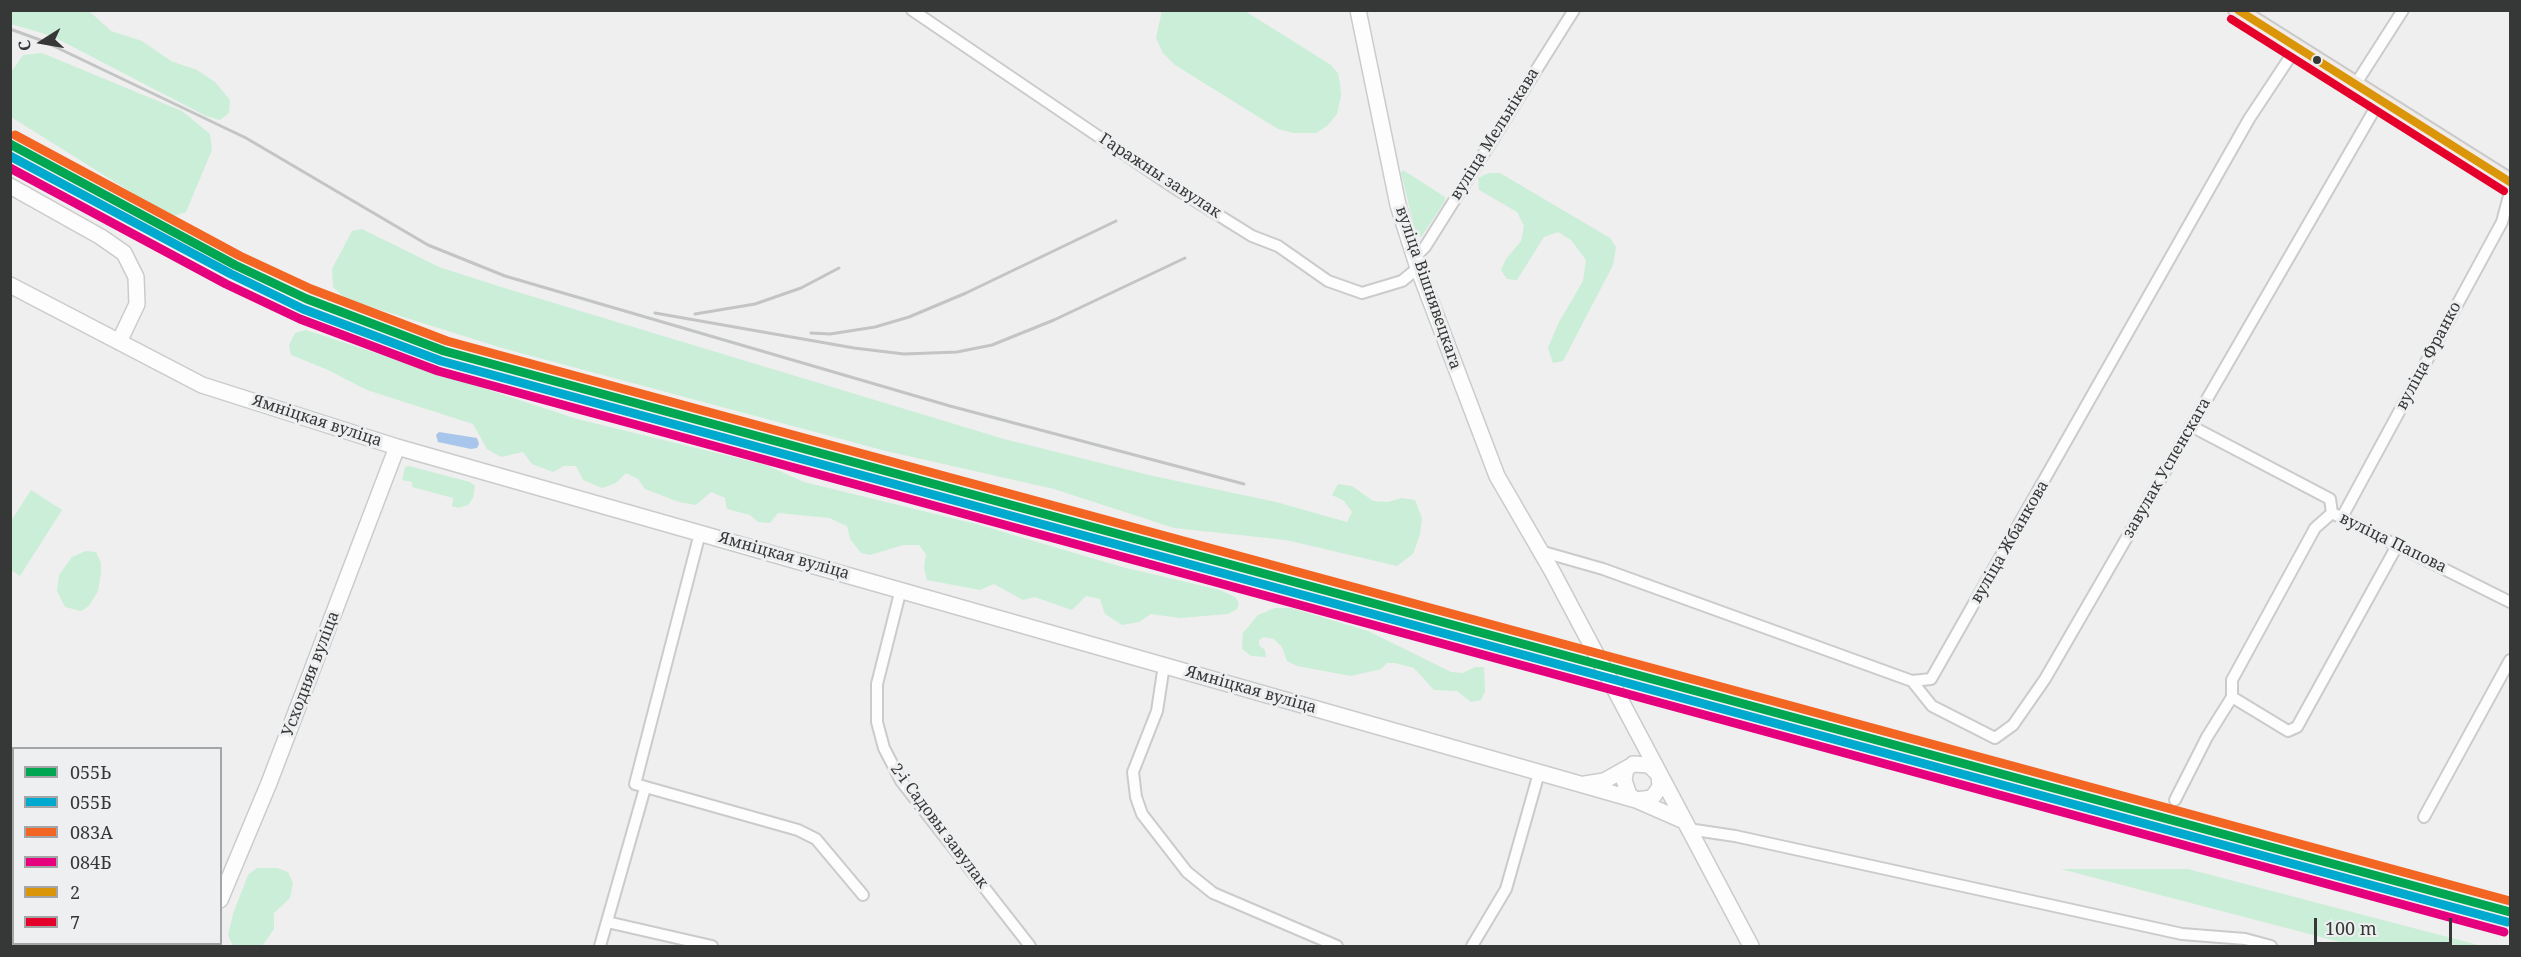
<!DOCTYPE html>
<meta charset="utf-8">
<style>
body{margin:0}
#map{position:relative;width:2521px;height:957px;overflow:hidden;background:#efefef;font-family:"Noto Serif",serif}
canvas{display:block}
.frame{position:absolute;inset:0;border:12px solid #363737;pointer-events:none}
.legend{position:absolute;left:12px;top:747px;width:210px;height:198px;box-sizing:border-box;background:#eeeff0;border:2px solid #a4a5a6;margin:0;padding:8px 10px;list-style:none;font-size:18px;color:#363737}
.legend li{display:flex;align-items:center;gap:12px;height:30px}
.legend b{width:30px;border:2px solid #a4a5a6}
.north{position:absolute;left:12px;top:12px;width:60px;height:60px;-webkit-text-stroke:4px #eeeff0;paint-order:stroke;rotate:259deg;font-size:16px;font-weight:700;line-height:24px;text-align:center;color:#363737}
.north::after{content:'';display:block;margin:auto;width:21px;height:27px;background:#363737;clip-path:polygon(50% 0,100% 100%,50% 72%,0 100%)}
.scale{position:absolute;left:2314px;top:918px;width:138px;height:27px;box-sizing:border-box;border:3px solid #363737;border-top:0;padding-left:8px;font-size:18px;line-height:21px;white-space:nowrap;color:#363737;-webkit-text-stroke:4px #eeeff0;paint-order:stroke}
</style>
<div id="map">
<canvas width="2521" height="957"></canvas>
<div class="frame"></div>
<ul class="legend">
<li><b style="height:8px;background:#00a651"></b>055Ь</li>
<li><b style="height:8px;background:#00a9ce"></b>055Б</li>
<li><b style="height:8px;background:#f26522"></b>083А</li>
<li><b style="height:8px;background:#e5007d"></b>084Б</li>
<li><b style="height:8px;background:#da9508"></b>2</li>
<li><b style="height:8px;background:#e4002b"></b>7</li>
</ul>
<div class="north">С</div>
<div class="scale">100 m</div>
</div>
<script>
const ctx = document.querySelector('canvas').getContext('2d');
ctx.lineJoin = 'round';
function paint(path, color) { ctx.fillStyle = color; ctx.fill(path, 'evenodd'); }
const shape = rows => new Path2D(rows.map(r => 'M' + r).join(''));
function trace(path, color, width, dash) { ctx.strokeStyle = color; ctx.lineWidth = width; ctx.lineCap = dash ? 'butt' : 'round'; ctx.setLineDash(dash || []); ctx.stroke(path); }
function label(font, color, halo, rows, align = 'center') {
  ctx.font = font + ' "Noto Serif",serif'; ctx.lineWidth = 6; ctx.setLineDash([]); ctx.textBaseline = 'middle'; ctx.strokeStyle = halo; ctx.fillStyle = color; for (const [text, x, y, turn = 0] of rows) {
    ctx.save(); ctx.translate(x, y); ctx.rotate((+turn || 0) * Math.PI / 180); ctx.textAlign = isNaN(turn) ? turn : align; if (halo) ctx.strokeText(text, 0, 0); ctx.fillText(text, 0, 0); ctx.restore();
  }
}
paint(shape([
 [1162,10,1245,11,1331,65,1338,73,1340,84,1341,96,1337,114,1327,126,1316,133,1293,133,1278,129,1175,65,1163,53,1156,38],
 [10,11,89,11,111,31,142,41,171,61,197,70,215,82,230,100,229,113,220,120,206,116,52,36,11,24],
 [42,53,182,111,210,134,212,150,186,212,171,217,11,117,11,72,23,55],
 [1403,170,1445,197,1445,201,1421,237,1416,234,1401,173],
 [1489,173,1500,173,1610,238,1616,247,1613,265,1563,361,1553,363,1548,348,1559,322,1583,281,1586,260,1571,240,1558,232,1544,237,1517,280,1507,279,1501,270,1506,259,1521,241,1524,226,1517,212,1479,190,1478,178],
 [362,229,439,267,501,287,1004,439,1153,476,1276,502,1347,522,1352,512,1344,501,1332,495,1338,484,1352,486,1373,501,1388,502,1402,498,1415,500,1422,518,1420,534,1413,554,1397,566,1286,540,1174,528,1054,489,886,451,502,348,346,299,333,287,332,269,352,231],
 [306,330,577,419,766,465,804,482,976,524,1122,567,1220,590,1235,597,1239,603,1237,609,1228,614,1180,618,1151,614,1139,622,1122,625,1105,614,1100,599,1086,596,1072,610,1035,597,1023,600,994,584,980,590,927,580,924,568,926,554,919,545,903,545,870,555,861,553,850,539,847,526,829,518,778,513,770,523,758,522,750,515,727,509,725,498,711,492,696,505,679,502,645,489,638,479,626,473,616,483,602,488,583,480,576,466,564,466,553,472,532,464,523,452,501,457,487,449,473,424,367,390,326,369,291,355,289,345,295,333],
 [409,466,470,482,475,486,473,498,468,505,458,508,452,506,453,498,412,487,412,482,402,480,405,467],
 [31,490,62,510,20,576,11,570,11,521],
 [86,551,96,552,101,563,101,573,98,591,89,606,81,611,65,607,57,591,59,575,72,557],
 [1275,608,1291,608,1368,631,1451,672,1463,673,1475,667,1484,667,1485,692,1481,700,1471,702,1457,691,1434,690,1414,668,1395,663,1387,663,1381,669,1351,676,1297,666,1287,661,1282,647,1274,639,1264,637,1259,640,1259,645,1265,650,1266,657,1251,656,1242,649,1243,633,1258,615],
 [257,868,277,868,288,872,293,883,290,898,274,913,274,929,262,946,233,946,228,935,233,914,248,875],
 [2061,869,2188,869,2482,946,2355,946]
]), '#caeed7');
paint(shape([
 [439,432,477,438,479,444,477,448,471,449,438,442,436,435]
]), '#a8c5ec');
const street = shape([
 [912,10,1170,185,1252,236,1278,246,1328,281,1362,293,1402,281,1418,268],
 [2355,85,2403,10],
 [1415,257,1425,247,1574,10],
 [2191,426,2330,499,2332,513,2510,602],
 [2342,517,2502,222,2510,192],
 [700,533,635,784,798,830,816,839,863,895],
 [1540,551,1603,569,1912,681,1931,679,2249,119,2296,48],
 [901,589,877,684,877,722,884,748,901,781,1030,946],
 [1164,665,1157,711,1133,772,1136,797,1142,814,1187,872,1213,893,1337,946],
 [1912,681,1932,706,1995,738,2013,725,2045,679,2380,100],
 [2232,697,2288,731,2297,727,2398,544],
 [2175,800,2207,737,2232,697,2232,680,2315,528,2332,513],
 [2424,817,2510,660],
 [1688,829,1735,836,2182,934,2245,939,2271,946],
 [607,922,712,946],
 [600,946,645,788],
 [1472,946,1506,889,1539,773]
]);
const secondary = shape([
 [1358,10,1398,205,1418,268,1497,476,1552,571,1751,946],
 [10,186,101,237,124,253,136,277,137,304,119,342],
 [10,285,202,385,397,447,1636,800,1684,821],
 [1626,769,1624,780,1629,795,1636,800,1652,798,1660,787,1659,775,1649,765,1633,764],
 [1585,784,1604,781,1629,767],
 [220,900,269,783,397,447],
 [200,946,202,944]
]);
const primary = shape([
 [2237,10,2510,182]
]);
trace(street, '#cbcbcb', 14);
trace(secondary, '#cbcbcb', 18);
trace(primary, '#c9caca', 20);
trace(street, '#fdfdfd', 10);
trace(secondary, '#fdfdfd', 15);
trace(primary, '#f2ece9', 16);
trace(shape([
 [10,29,43,41,246,138,428,245,505,276,950,406,1244,484],
 [655,313,854,348,904,354,957,352,992,345,1054,320,1185,258],
 [695,314,755,304,801,288,839,268],
 [811,333,830,334,875,327,909,317,966,293,1116,221]
]), '#c3c4c4', 3);
trace(shape([
 [2238,10,2510,182]
]), '#da9508', 8);
trace(shape([
 [2231,19,2504,191]
]), '#e4002b', 8);
trace(shape([
 [10,144,235,265,307,299,444,351,2510,912]
]), '#00a651', 9);
trace(shape([
 [10,156,231,274,303,309,441,361,2507,922]
]), '#00a9ce', 9);
trace(shape([
 [15,135,240,256,311,289,447,341,2510,901]
]), '#f26522', 9);
trace(shape([
 [10,168,226,284,300,319,438,371,2504,932]
]), '#e5007d', 9);
for (const [x, y, r, color] of [
 [2317,60,5,"#363737"]
]) { const dot = new Path2D(); dot.arc(x, y, r, 0, 2 * Math.PI); ctx.fillStyle = color; ctx.fill(dot); trace(dot, '#eeeff0', 2); }
label('16px', '#363737', '#eeeff0', [
 ["вуліца Мельнікава",1495,134,-58],
 ["Гаражны завулак",1160,176,33],
 ["вуліца Вішнявецкага",1428,288,71],
 ["вуліца Франко",2429,356,-62],
 ["Ямніцкая вуліца",317,421,18],
 ["завулак Успенскага",2167,468,-60],
 ["вуліца Жбанкова",2010,542,-60],
 ["вуліца Папова",2393,543,26],
 ["Ямніцкая вуліца",784,556,16],
 ["Усходняя вуліца",311,674,-69],
 ["Ямніцкая вуліца",1251,690,16],
 ["2-і Садовы завулак",939,826,53]
]);
</script>
